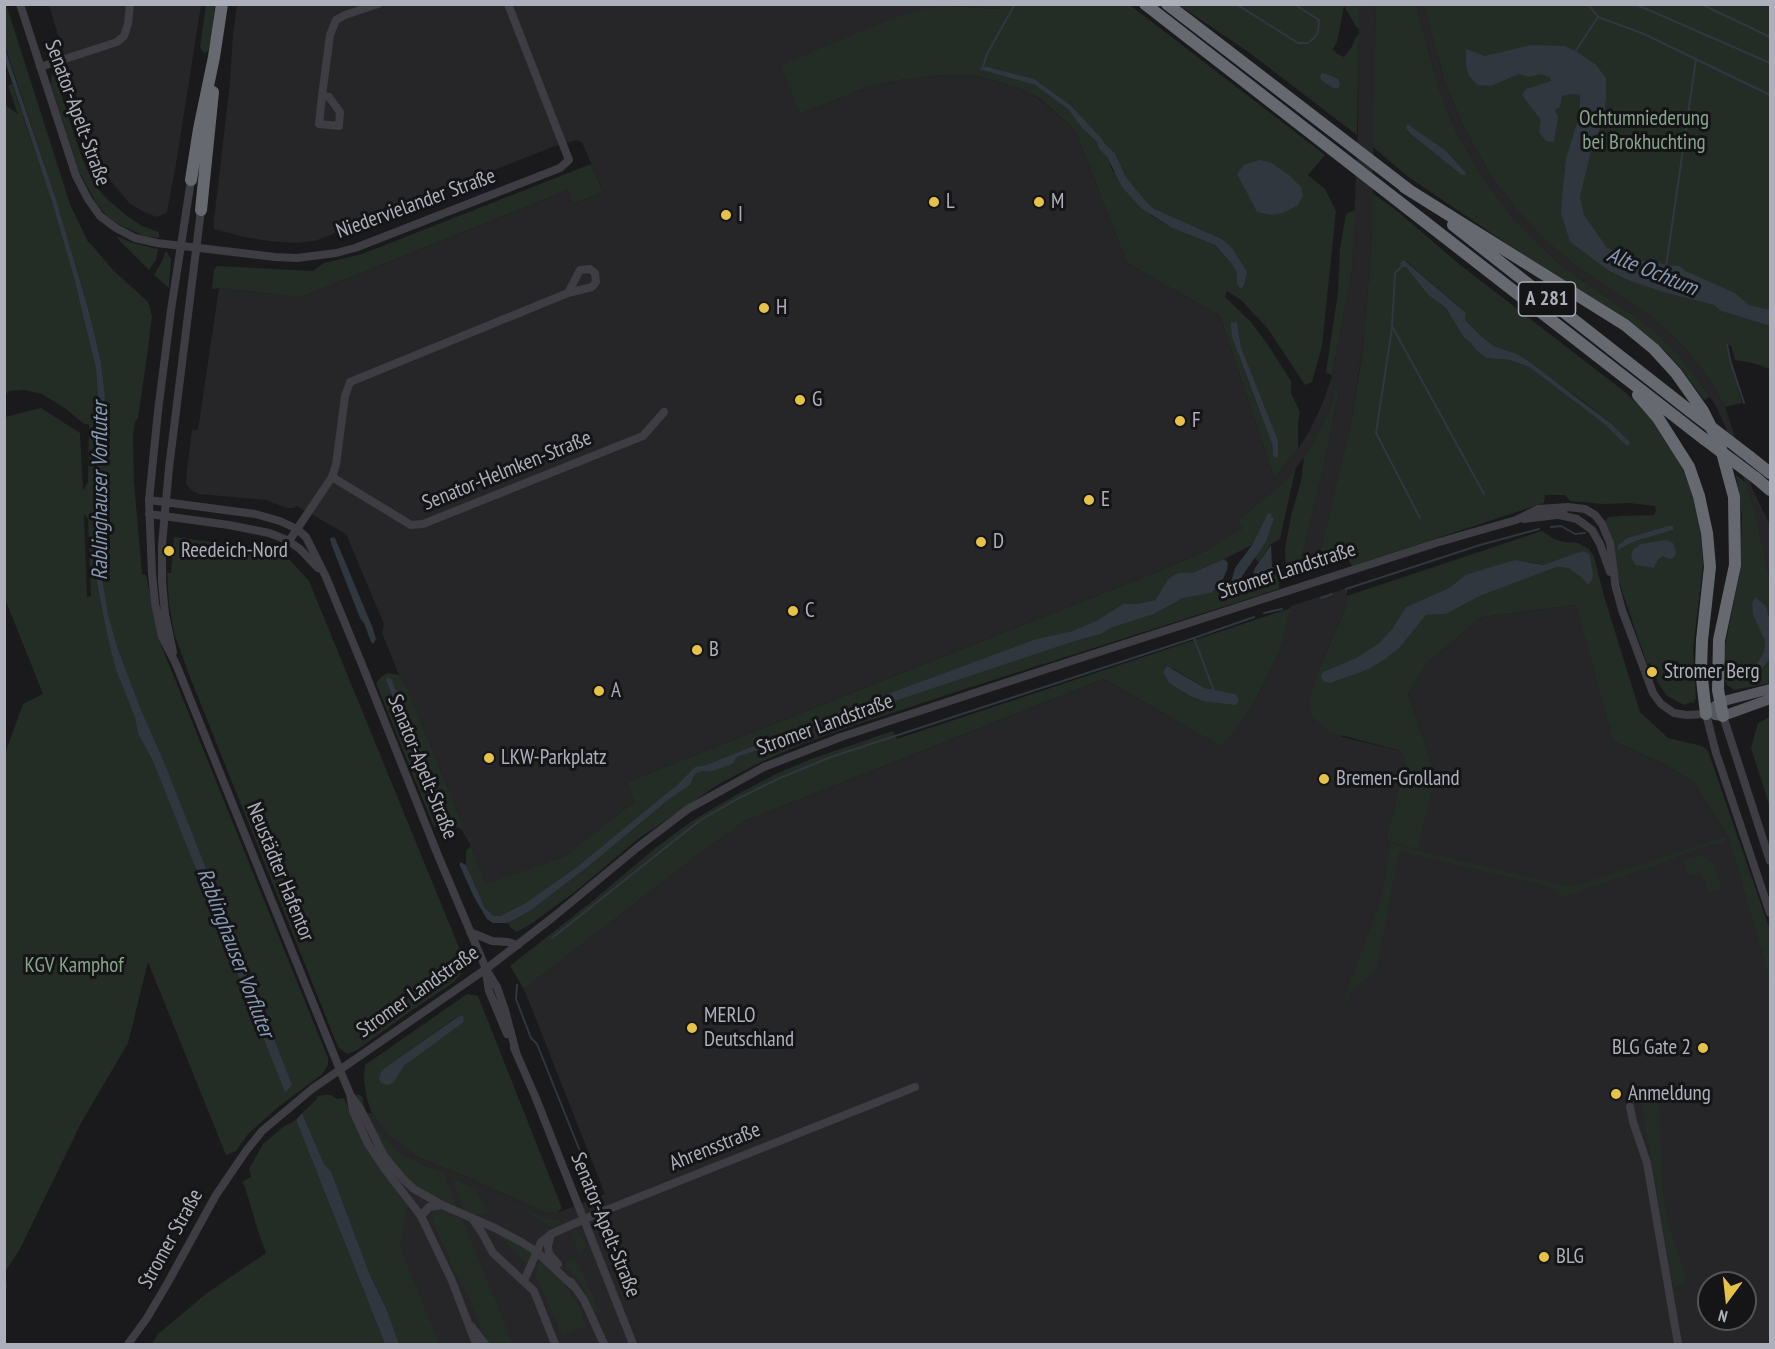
<!DOCTYPE html>
<meta charset="utf-8">
<style>
body{margin:0}
#map{position:relative;width:1775px;height:1349px;overflow:hidden;background:#1a1a1c;font-family:"PT Sans Narrow",sans-serif}
canvas{display:block}
.frame{position:absolute;inset:0;border:6px solid #adb0ba;pointer-events:none}
.north{position:absolute;left:1697px;top:1271px;width:60px;height:60px;box-sizing:border-box;background:#151517;border:2px solid #525358;border-radius:50%;rotate:195deg;font-size:16px;font-weight:700;line-height:24px;text-align:center;color:#adb0ba}
.north::after{content:'';display:block;margin:auto;width:21px;height:27px;background:#e6c347;clip-path:polygon(50% 0,100% 100%,50% 72%,0 100%)}
</style>
<div id="map">
<canvas width="1775" height="1349"></canvas>
<div class="frame"></div>
<div class="north">N</div>
</div>
<script>
const ctx = document.querySelector('canvas').getContext('2d');
ctx.lineJoin = 'round';
function paint(path, color) { ctx.fillStyle = color; ctx.fill(path, 'evenodd'); }
const shape = rows => new Path2D(rows.map(r => 'M' + r).join(''));
function trace(path, color, width, dash) { ctx.strokeStyle = color; ctx.lineWidth = width; ctx.lineCap = dash ? 'butt' : 'round'; ctx.setLineDash(dash || []); ctx.stroke(path); }
function label(font, color, halo, rows, align = 'center') {
  ctx.font = font + ' "PT Sans Narrow",sans-serif'; ctx.lineWidth = 6; ctx.setLineDash([]); ctx.textBaseline = 'middle'; ctx.strokeStyle = halo; ctx.fillStyle = color; for (const [text, x, y, turn = 0] of rows) {
    ctx.save(); ctx.translate(x, y); ctx.rotate((+turn || 0) * Math.PI / 180); ctx.textAlign = isNaN(turn) ? turn : align; if (halo) ctx.strokeText(text, 0, 0); ctx.fillText(text, 0, 0); ctx.restore();
  }
}
paint(shape([
 [49,5,201,5,176,164,167,212,164,214,157,217,144,212,129,203,111,181,97,157,85,125],
 [237,5,1003,5,1000,9,946,6,782,65,800,114,866,88,899,80,942,75,973,75,1016,87,1038,98,1075,130,1127,263,1220,316,1274,478,1298,449,1310,430,1323,402,1332,376,1352,271,1358,127,1359,5,1376,5,1372,232,1364,339,1351,422,1316,570,1297,575,1324,466,1340,384,1328,414,1311,449,1284,482,1237,521,1243,528,1233,535,1205,551,1169,567,627,782,634,802,563,857,485,885,471,846,461,829,461,820,406,685,399,675,382,633,384,624,346,534,297,506,293,508,287,508,266,500,199,494,191,490,186,484,187,471,192,430,198,430,219,288,301,297,568,190,573,204,603,192,582,142,576,140,555,146,315,241,295,243,269,241,244,237,214,229,214,220,230,83,233,34],
 [1416,5,1424,5,1445,83,1464,128,1493,179,1517,210,1548,243,1576,266,1653,318,1686,349,1709,379,1725,407,1752,488,1770,525,1770,582,1755,511,1726,428,1715,404,1679,355,1636,317,1567,270,1540,246,1513,219,1486,182,1457,134,1440,92],
 [1347,588,1347,604,1318,672,1342,737,1401,751,1405,763,1386,840,1436,775,1408,694,1427,663,1482,617,1576,605,1613,741,1666,765,1694,783,1728,836,1770,981,1770,1344,433,1344,344,1113,372,1113,389,1136,419,1158,467,1177,544,1212,557,1213,605,1194,524,989,703,851,745,821,1104,679,1220,746,1253,704,1266,679,1280,650,1291,606],
 [1709,1283,1745,1283,1745,1319,1709,1319]
]), '#262629');
paint(shape([
 [6,4,70,204,88,242,90,243,113,270,148,302,152,316,148,349,138,418,135,422,133,435,134,482,142,574,146,575,159,640,323,1046,328,1058,328,1064,325,1070,321,1075,277,1108,248,1134,236,1151,226,1155,148,962,128,1043,81,1123,20,1249,5,1272,7,1287,5,1290,4,756,23,704,43,694,5,599,5,417,41,408,80,433,83,491,88,482,89,424,84,424,66,409,42,394,24,390,9,391,5,395,4,104,18,114,8,86,12,84,52,202,73,274,96,369,99,414,94,517,95,573,99,595,105,594,101,569,99,519,105,396,101,361,88,308,56,199,5,46,4,5],
 [84,514,88,519,91,596,87,597],
 [1003,4,1130,5,1325,155,1308,175,1325,189,1336,211,1322,346,1312,382,1305,385,1268,329,1241,300,1227,291,1225,297,1251,322,1268,345,1291,381,1291,393,1300,412,1298,422,1298,449,1274,478,1220,316,1127,263,1075,130,1039,98,1016,87,973,75,942,75,899,80,866,88,800,114,781,65,884,22,921,9,946,6,1000,9],
 [980,69,1040,83,1087,124,1102,139,1105,144,1115,153,1126,177,1144,199,1153,208,1222,239,1244,285,1242,287,1237,284,1237,273,1231,263,1215,245,1172,228,1152,216,1112,170,1107,157,1099,149,1097,142,1082,128,1068,109,1035,85],
 [1237,322,1241,347,1278,440,1273,456,1272,444,1266,428,1238,354],
 [206,5,215,5,211,39,208,51,204,53,200,47],
 [1179,5,1359,5,1359,28,1357,28,1344,6,1337,42,1333,49,1337,54,1344,57,1351,48,1356,37,1359,34,1357,135,1247,51],
 [1376,5,1416,5,1440,92,1457,134,1486,182,1513,219,1540,246,1567,270,1636,317,1660,337,1679,355,1710,397,1704,400,1682,370,1665,351,1642,331,1528,258,1438,197,1407,176,1373,147],
 [1424,5,1770,5,1770,320,1570,242,1609,271,1630,281,1666,293,1714,305,1721,311,1770,326,1770,369,1753,363,1735,360,1731,346,1728,345,1726,346,1742,403,1725,407,1709,379,1686,349,1653,318,1576,266,1548,243,1517,210,1493,179,1464,128,1445,83],
 [52,74,55,76,82,158,94,184,107,199,126,215,142,226,159,232,159,238,144,236,118,224,106,215,97,204,79,172,51,85],
 [591,164,603,192,573,204,568,190,301,297,219,288,212,289,214,270,217,266,313,271,324,263,362,254],
 [1372,193,1396,210,1459,264,1625,392,1650,417,1666,437,1679,461,1689,485,1698,512,1701,539,1703,565,1693,649,1696,698,1693,704,1692,702,1684,705,1667,696,1658,683,1650,663,1647,664,1622,591,1614,560,1612,538,1605,521,1609,517,1621,516,1654,515,1656,511,1655,506,1629,503,1603,504,1570,501,1565,495,1545,495,1544,503,1352,566,1348,559,1316,570,1351,422,1359,374,1364,339,1367,300,1372,232],
 [1405,260,1466,313,1465,320,1481,336,1494,346,1517,354,1584,402,1609,422,1627,445,1603,423,1529,367,1509,360,1486,358,1476,350,1470,342,1464,338,1446,308,1428,295,1406,267],
 [1673,526,1673,530,1636,541,1621,549,1618,545],
 [1355,210,1352,271,1332,376,1326,372,1338,292,1340,248,1346,214],
 [116,236,133,243,158,249,156,260,149,270,120,241],
 [166,251,171,259,169,288,154,275,162,261],
 [1341,379,1324,466,1297,575,1290,572,1286,566,1285,549,1291,516,1301,481,1304,457,1311,448,1328,414],
 [1296,467,1280,539,1270,545,1259,562,1254,558,1266,542,1273,519,1271,517,1272,514,1266,517,1252,545,1224,559,1192,573,1178,573,1169,578,1155,600,1136,604,1123,604,1096,621,1072,631,1036,639,833,714,706,765,695,767,677,785,628,827,577,867,524,904,500,916,494,916,485,908,466,865,466,851,471,846,485,884,563,857,634,802,627,782,1169,567,1205,551,1243,528,1237,521,1284,482],
 [1736,475,1745,482,1755,511,1770,582,1770,622,1755,598,1752,603,1765,640,1764,652,1754,669,1761,670,1770,659,1770,683,1734,690,1727,685,1724,676,1724,652,1739,574,1741,544,1742,516],
 [1542,531,1554,539,1564,542,1578,543,1589,549,1594,557,1604,596,1640,712,1668,738,1702,746,1708,751,1770,930,1770,981,1728,836,1694,783,1666,765,1613,741,1576,605,1482,617,1427,663,1408,694,1436,775,1417,849,1386,840,1405,763,1401,751,1329,732,1312,716,1310,699,1318,672,1347,604,1347,596],
 [1584,551,1589,555,1592,566,1588,584,1581,577,1568,568,1557,567,1480,596,1446,614,1426,615,1413,630,1367,670,1332,683,1325,682,1325,671,1358,657,1379,643,1392,629,1406,607,1449,588,1465,575,1531,562,1543,565,1576,553],
 [174,537,260,548,287,557,309,581,467,967,454,982,411,1011,357,1050,347,1054,338,1047,188,672,174,633,169,604,167,573,171,573],
 [1279,566,1279,589,956,692,841,730,800,745,759,763,719,784,638,839,576,891,531,924,517,932,511,928,508,923,530,911,590,865,667,801,690,785,695,774,702,771,710,772,733,764,736,758,740,756,762,749,847,717,1072,642,1101,634,1111,628,1154,614,1183,598,1210,593,1222,581,1231,582,1234,591,1252,577,1255,580,1265,581,1274,578,1272,567],
 [1291,608,1280,650,1266,679,1253,704,1233,732,1220,746,1104,679,745,821,703,851,524,989,510,966,590,903,653,850,692,821,734,796,778,773,811,759,893,731,897,739],
 [1172,668,1205,688,1236,694,1203,701,1190,696,1169,683],
 [388,673,399,675,406,685,461,820,461,829,449,824,449,819,414,732,391,680,387,678,386,682,443,826,434,827,376,683,382,676],
 [1770,717,1770,807,1751,748,1758,723],
 [1727,836,1722,844,1714,844,1678,856,1664,863,1563,897,1551,887,1399,851,1377,967,1373,972,1349,994,1348,1000,1344,999,1377,911,1383,890,1390,844,1571,887],
 [1699,856,1708,859,1714,865,1721,885,1719,889,1708,892,1701,872,1689,876,1684,861],
 [467,994,478,996,562,1208,557,1213,544,1212,467,1177,419,1158,389,1136,372,1113,367,1099,364,1081,365,1065],
 [462,1016,464,1022,404,1066,386,1067,455,1018],
 [1645,1085,1653,1089,1659,1101,1663,1194,1668,1223,1687,1280,1684,1284,1677,1286,1674,1286,1672,1280,1642,1106,1638,1103,1638,1092,1639,1088],
 [356,1094,362,1096,365,1110,376,1130,400,1154,416,1162,444,1173,457,1207,434,1197,409,1182,388,1157,375,1135],
 [323,1095,331,1095,337,1099,344,1098,363,1142,406,1202,407,1205,400,1247,439,1344,399,1344,387,1310,370,1275,331,1171,324,1164,302,1113,317,1099,316,1097],
 [296,1120,385,1344,152,1344,158,1334,207,1293,266,1253,258,1231,245,1187,242,1182,251,1177,249,1169,263,1144,283,1127],
 [453,1179,529,1211,545,1219,559,1220,562,1223,552,1227,524,1210,475,1190,489,1214,474,1215,464,1210],
 [434,1210,440,1210,462,1219,513,1344,488,1344,469,1298,452,1266,432,1219,431,1215],
 [570,1230,576,1231,582,1236,586,1247,584,1250,580,1252,578,1250],
 [502,1236,532,1253,527,1264,502,1238],
 [540,1258,553,1271,566,1287,580,1309,586,1326,562,1335,536,1276,536,1271],
 [576,1259,597,1307,596,1308,597,1312,595,1313,582,1285,564,1263]
]), '#242c26');
paint(shape([
 [1531,45,1564,46,1576,51,1596,65,1606,78,1606,98,1603,122,1592,146,1580,197,1584,215,1607,248,1642,261,1650,260,1666,265,1680,266,1685,271,1735,293,1749,305,1770,310,1770,326,1721,311,1714,305,1666,293,1630,281,1609,271,1570,242,1561,213,1562,198,1566,159,1580,113,1580,95,1572,94,1562,96,1560,107,1555,110,1558,117,1554,142,1546,141,1539,132,1541,120,1522,95,1526,89,1551,81,1550,77,1541,74,1529,77,1519,74,1491,86,1478,85,1469,76,1466,65,1466,49,1485,56],
 [4,46,56,199,88,308,101,361,105,396,99,519,101,569,108,615,118,650,141,710,166,767,221,907,232,931,292,1085,285,1092,153,761,138,733,135,717,116,670,108,638,95,573,94,517,99,414,96,369,73,274,52,202,5,61],
 [982,67,987,67,1034,79,1070,105,1102,139,1105,144,1115,153,1126,177,1144,199,1153,208,1222,239,1232,248,1247,272,1244,285,1241,289,1237,284,1237,273,1231,263,1215,245,1172,228,1141,208,1122,187,1107,157,1099,149,1097,142,1082,128,1068,109,1035,85,979,69],
 [1322,73,1327,74,1338,79,1340,84,1339,88,1333,88,1321,80,1320,76],
 [1407,124,1445,150,1465,172,1465,175,1462,175,1411,134,1406,128],
 [1259,160,1270,162,1289,175,1301,187,1303,196,1298,205,1283,213,1271,215,1257,212,1237,174,1244,165],
 [1404,260,1466,313,1465,320,1481,336,1494,346,1517,354,1531,363,1609,422,1630,442,1629,445,1627,446,1603,423,1529,367,1509,360,1486,358,1476,350,1470,342,1464,338,1446,308,1428,295,1406,267,1402,267,1400,263],
 [1237,322,1241,347,1278,440,1278,456,1276,458,1273,456,1272,444,1232,337,1231,323],
 [1268,513,1272,514,1271,517,1274,518,1266,542,1242,576,1239,590,1235,592,1231,582,1235,568,1252,545],
 [1668,526,1673,526,1673,530,1636,541,1618,550,1618,545,1628,538],
 [332,537,335,538,372,626,376,639,373,644,371,642,364,623,360,618,332,546,330,539],
 [1666,540,1673,543,1676,552,1674,558,1669,559,1663,556,1658,559,1654,568,1636,565,1631,558,1633,550,1641,544],
 [1271,545,1272,567,1275,578,1265,581,1255,580,1252,577,1255,568],
 [1584,551,1589,554,1591,561,1593,575,1592,580,1588,585,1581,577,1568,568,1557,567,1480,596,1446,614,1426,615,1400,647,1385,659,1367,670,1331,683,1325,682,1322,679,1321,675,1325,671,1358,657,1379,643,1392,629,1406,607,1449,588,1465,575,1515,560,1543,565,1576,553],
 [1224,559,1228,563,1227,570,1222,581,1211,593,1183,598,1154,614,1111,628,1101,634,1072,642,847,717,762,749,740,756,736,758,733,764,710,772,702,771,695,774,690,785,667,801,590,865,530,911,508,923,493,923,487,919,474,897,460,866,460,862,466,865,485,908,494,916,500,916,524,904,577,867,677,785,695,767,706,765,833,714,1036,639,1072,631,1096,621,1123,604,1136,604,1155,600,1169,578,1178,573,1192,573],
 [1755,597,1766,606,1770,622,1770,659,1761,670,1755,671,1754,668,1764,652,1765,640,1753,615,1752,603],
 [1167,666,1205,688,1236,694,1239,701,1236,705,1203,701,1190,696,1169,683,1163,672],
 [387,677,391,679,414,732,449,819,449,824,445,829,386,681],
 [463,1015,464,1022,404,1066,393,1083,387,1085,381,1083,379,1078,381,1072,386,1067,456,1018],
 [302,1113,324,1164,331,1171,370,1275,387,1310,399,1344,385,1344,296,1120]
]), '#30373f');
trace(shape([
 [1236,4,1298,43,1308,43,1314,38,1318,32,1319,20,1294,4],
 [1588,4,1598,17,1644,34,1770,95],
 [1635,4,1770,63],
 [1701,4,1770,37],
 [1769,4,1770,5],
 [1575,52,1598,17],
 [983,67,987,54,1015,4],
 [1403,265,1395,273,1392,326,1484,494],
 [1666,267,1696,59],
 [1392,328,1376,433,1420,518],
 [1727,345,1731,363,1744,403],
 [1551,527,1561,526,1575,534,1585,533],
 [1346,589,1480,545,1539,529],
 [1321,598,1332,594],
 [1264,613,1282,609],
 [1194,638,1254,617],
 [552,938,699,821,737,799,780,778,831,757,1194,638,1214,691],
 [517,985,516,999,531,1038,537,1044,596,1191]
]), '#30373f', 2);
trace(shape([
 [20,4,76,176,88,199,100,216,116,228,135,238,157,243,275,257,297,258,336,253,355,248,560,168,569,160,508,4],
 [40,67,117,42,124,36,128,24,130,4],
 [322,96,329,97,340,112,339,126,319,124,322,96,330,35,336,20,345,15,378,4],
 [191,180,171,310,158,411,149,500,152,574,155,603,162,637,176,664,340,1070,350,1094,353,1111,368,1144,384,1168,421,1216,452,1281,476,1344],
 [332,477,411,525,423,524,643,436,664,412],
 [149,500,255,514,280,521,297,529,306,537,326,577,363,667,437,853,486,969,497,987,505,1010,516,1052],
 [149,514,229,525,269,533,287,540,300,549,318,568],
 [1559,515,1577,519,1592,530,1600,544,1610,572],
 [1524,519,1564,514],
 [289,541,332,477,336,465,345,396,350,382,568,293,592,287,596,282,595,273,590,269,580,270,568,293],
 [1615,584,1622,610,1653,693,1661,704,1674,713,1687,715,1706,714,1716,753,1770,913],
 [173,652,165,614,162,581,162,545,169,468,201,210],
 [1723,716,1770,861],
 [470,932,492,941,508,942,518,945],
 [486,973,489,991,507,1034],
 [514,1048,535,1096,633,1344],
 [352,1097,361,1110,384,1156,404,1180,414,1189,442,1205,495,1228,523,1243,537,1252,572,1285],
 [1630,1107,1633,1122,1647,1163,1678,1344],
 [421,1216,429,1207,442,1205],
 [473,1220,481,1231,493,1253,534,1291,555,1344],
 [551,1234,548,1246,549,1254,558,1264],
 [524,1281,541,1242,551,1234,594,1215,915,1087],
 [571,1282,584,1300,604,1344],
 [471,1326,485,1344],
 [128,1344,147,1318,167,1284,216,1195,246,1151,262,1131,312,1089,486,969,552,918,638,847,688,809,764,767,841,737,1053,667,1436,543,1516,520,1538,509,1568,507,1585,509,1595,515,1602,524,1610,543,1616,589]
]), '#3d3d43', 8);
trace(shape([
 [1706,714,1720,702,1770,689],
 [1715,715,1723,716,1770,699]
]), '#57585f', 10);
trace(shape([
 [1145,4,1704,439],
 [1167,4,1409,190],
 [191,180,199,129,214,57,222,4],
 [1404,187,1625,325,1654,349,1676,373,1703,411,1720,445,1734,497,1735,565,1719,640,1718,690,1723,716],
 [201,210,213,92],
 [1453,225,1690,411],
 [1638,395,1658,418,1689,467,1699,496,1707,533,1710,567,1702,640,1701,670,1706,714],
 [1750,457,1770,473],
 [1756,478,1770,490]
]), '#676971', 12);
trace(shape([
 [1690,411,1750,457],
 [1704,439,1756,478]
]), '#676971', 12);
for (const [x, y, r, color] of [
 [934,202,6,"#e6c347"],
 [1039,202,6,"#e6c347"],
 [726,215,6,"#e6c347"],
 [764,308,6,"#e6c347"],
 [800,400,6,"#e6c347"],
 [1180,421,6,"#e6c347"],
 [1089,500,6,"#e6c347"],
 [981,542,6,"#e6c347"],
 [169,551,6,"#e6c347"],
 [793,611,6,"#e6c347"],
 [697,650,6,"#e6c347"],
 [1652,672,6,"#e6c347"],
 [599,691,6,"#e6c347"],
 [489,758,6,"#e6c347"],
 [1324,779,6,"#e6c347"],
 [692,1028,6,"#e6c347"],
 [1703,1048,6,"#e6c347"],
 [1616,1094,6,"#e6c347"],
 [1544,1257,6,"#e6c347"]
]) { const dot = new Path2D(); dot.arc(x, y, r, 0, 2 * Math.PI); ctx.fillStyle = color; ctx.fill(dot); trace(dot, '#151517', 2); }
for (const [x, y, w] of [
 [1547,299,57]
]) { const box = new Path2D(); box.roundRect(x - w / 2, y - 17, w, 34, 4.5); ctx.fillStyle = '#151517'; ctx.fill(box); trace(box, '#adb0ba', 1.5); }
label('bold 20px', '#adb0ba', null, [
 ["A 281",1547,299]
]);
label('21px', '#adb0ba', '#151517', [
 ["Senator-Apelt-Straße",77,113,70],
 ["Niedervielander Straße",416,204,-20],
 ["Senator-Helmken-Straße",507,471,-22],
 ["Stromer Landstraße",1287,571,-18],
 ["Stromer Landstraße",825,725,-20],
 ["Senator-Apelt-Straße",422,767,68],
 ["Neustädter Hafentor",280,872,68],
 ["Stromer Landstraße",418,992,-35],
 ["Ahrensstraße",715,1147,-22],
 ["Senator-Apelt-Straße",605,1225,68],
 ["Stromer Straße",171,1239,-61]
]);
label('21px', '#86a48b', '#151517', [
 ["Ochtumniederung",1644,119],
 ["bei Brokhuchting",1644,143],
 ["KGV Kamphof",74,966]
]);
label('21px', '#adb0ba', '#151517', [
 ["L",946,202],
 ["M",1051,202],
 ["I",738,215],
 ["H",776,308],
 ["G",812,400],
 ["F",1192,421],
 ["E",1101,500],
 ["D",993,542],
 ["Reedeich-Nord",181,551],
 ["C",805,611],
 ["B",709,650],
 ["Stromer Berg",1664,672],
 ["A",611,691],
 ["LKW-Parkplatz",501,758],
 ["Bremen-Grolland",1336,779],
 ["MERLO",704,1016],
 ["Deutschland",704,1040],
 ["BLG Gate 2",1691,1048,"right"],
 ["Anmeldung",1628,1094],
 ["BLG",1556,1257]
], 'left');
label('italic 22px', '#8799b3', '#151517', [
 ["Alte Ochtum",1652,272,22],
 ["Rablinghauser Vorfluter",101,491,-90],
 ["Rablinghauser Vorfluter",235,953,69]
]);
</script>
